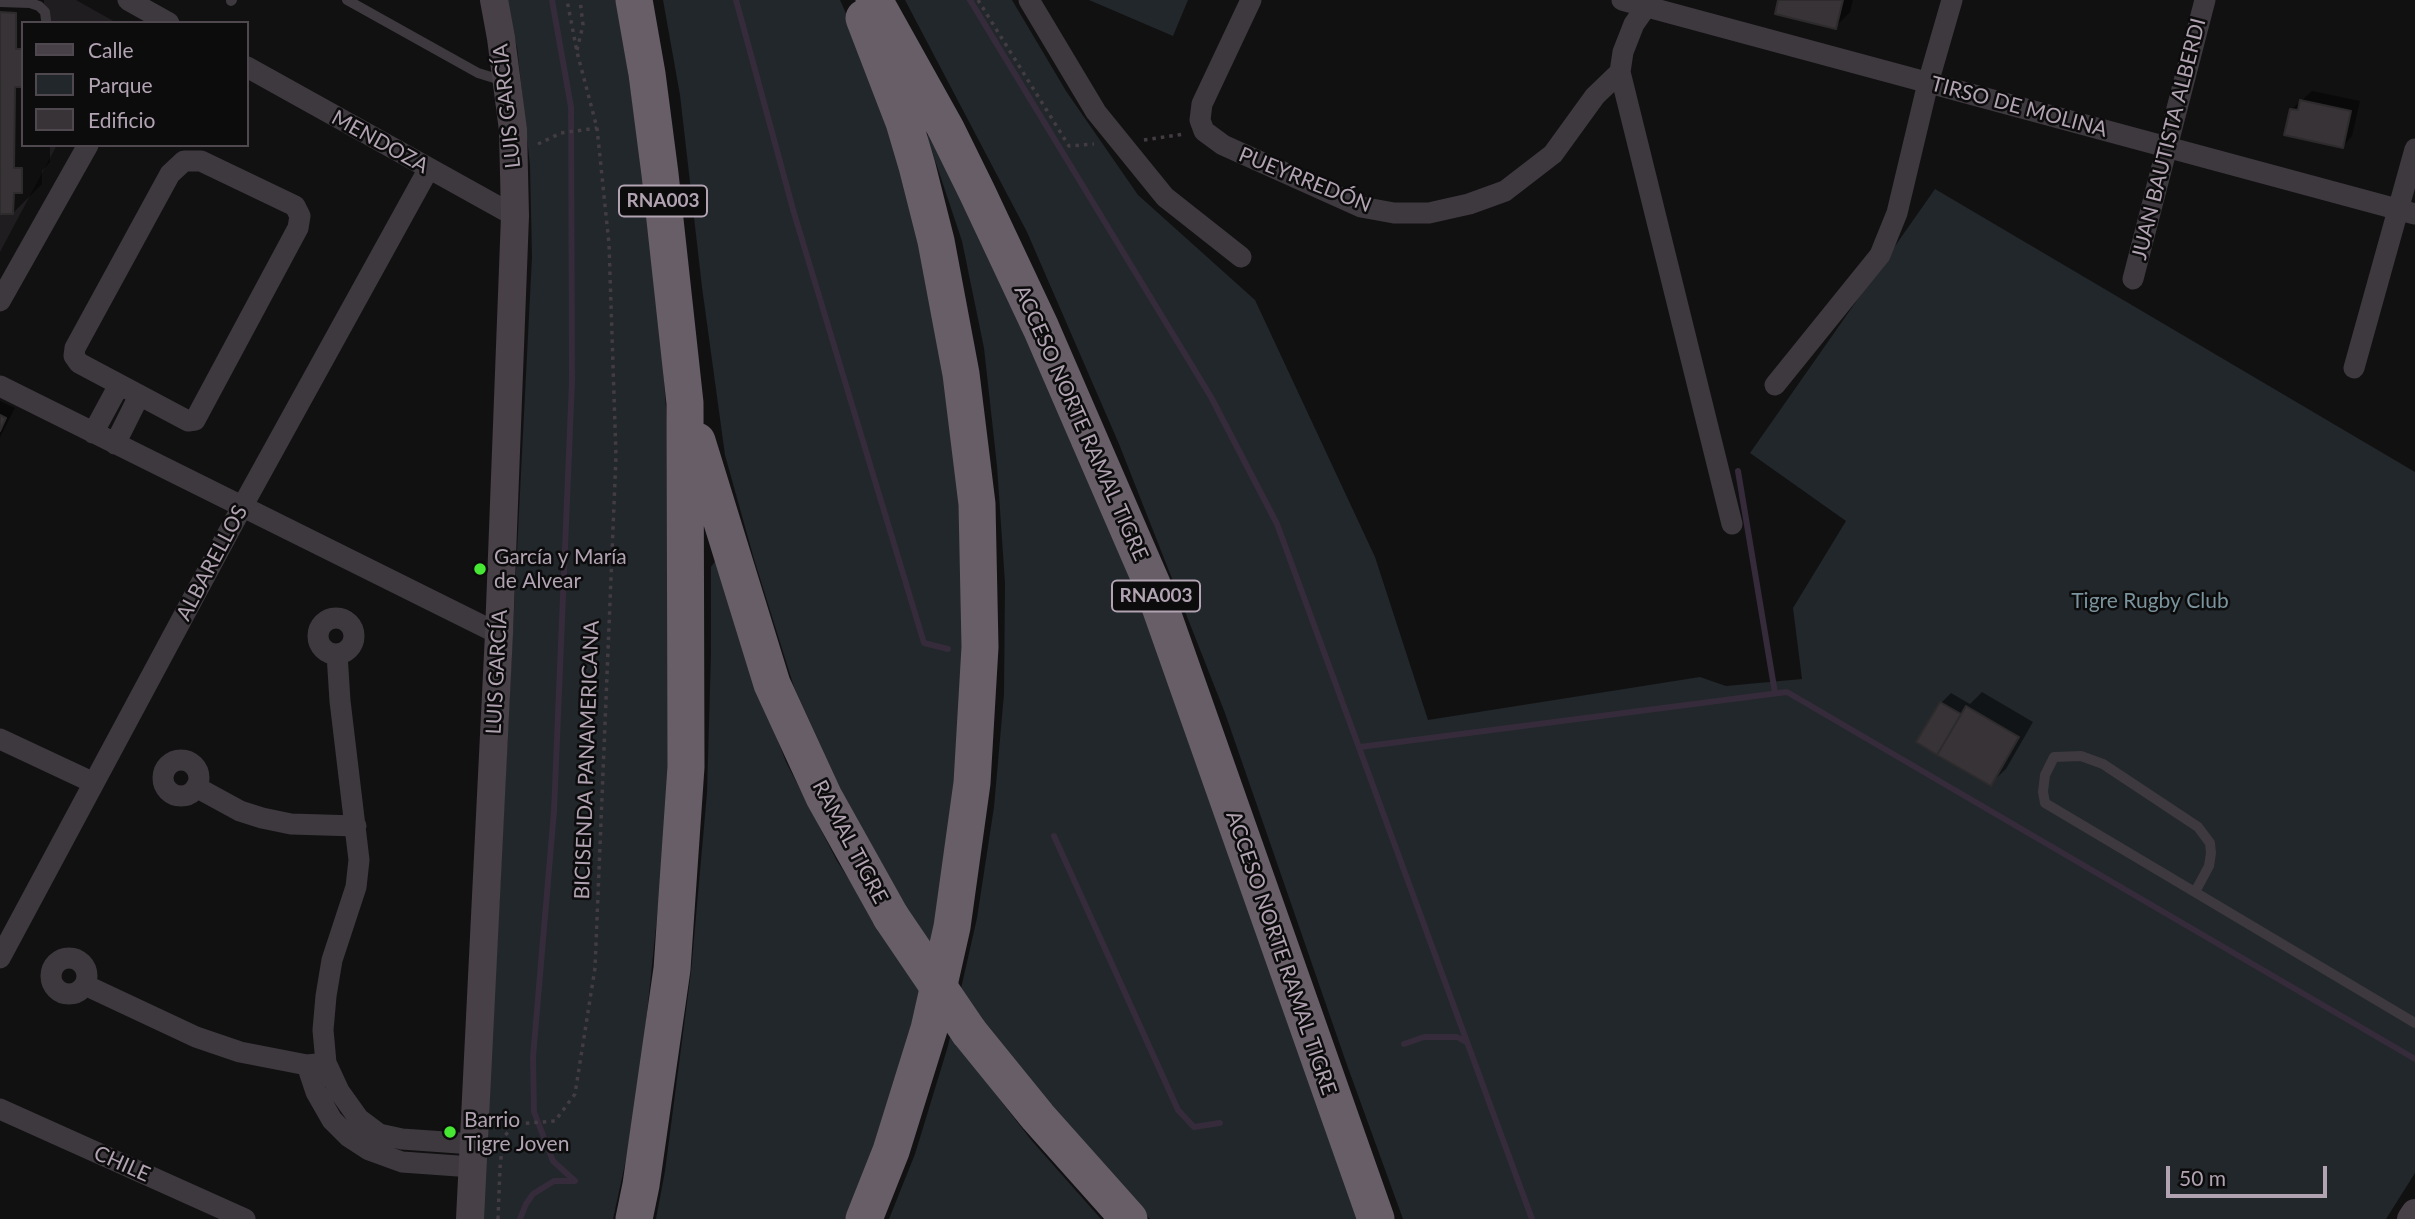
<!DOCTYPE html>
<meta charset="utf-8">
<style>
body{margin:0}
#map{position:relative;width:2415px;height:1219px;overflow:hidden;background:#121112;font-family:Lato,sans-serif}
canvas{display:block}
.legend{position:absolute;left:21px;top:21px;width:228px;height:126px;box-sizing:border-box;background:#0d0c0d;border:2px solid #4f484f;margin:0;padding:9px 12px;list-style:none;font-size:21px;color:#b1a3b2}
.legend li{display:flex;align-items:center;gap:14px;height:35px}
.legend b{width:35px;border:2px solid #4f484f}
.scale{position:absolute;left:2166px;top:1166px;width:161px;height:32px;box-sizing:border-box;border:4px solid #b1a3b2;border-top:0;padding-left:9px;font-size:21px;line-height:24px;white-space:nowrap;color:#b1a3b2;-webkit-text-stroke:5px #0d0c0d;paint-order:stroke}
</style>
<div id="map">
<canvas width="2415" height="1219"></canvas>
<ul class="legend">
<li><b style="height:9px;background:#474047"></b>Calle</li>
<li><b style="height:19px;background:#21272a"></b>Parque</li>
<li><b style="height:19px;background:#373337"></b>Edificio</li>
</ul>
<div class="scale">50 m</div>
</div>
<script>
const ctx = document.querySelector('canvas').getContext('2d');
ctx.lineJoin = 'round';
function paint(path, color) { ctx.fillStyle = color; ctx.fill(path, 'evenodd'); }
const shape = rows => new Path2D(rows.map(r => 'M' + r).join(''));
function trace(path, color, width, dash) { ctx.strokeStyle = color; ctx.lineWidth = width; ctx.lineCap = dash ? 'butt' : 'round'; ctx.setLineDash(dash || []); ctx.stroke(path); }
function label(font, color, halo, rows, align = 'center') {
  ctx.font = font + ' Lato,sans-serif'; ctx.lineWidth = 5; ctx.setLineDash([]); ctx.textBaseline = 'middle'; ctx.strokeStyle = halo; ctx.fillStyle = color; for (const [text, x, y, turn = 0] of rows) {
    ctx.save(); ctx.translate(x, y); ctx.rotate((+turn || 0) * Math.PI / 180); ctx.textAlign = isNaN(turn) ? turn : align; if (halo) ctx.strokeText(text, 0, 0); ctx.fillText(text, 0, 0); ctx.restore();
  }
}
paint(shape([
 [0,0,76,0,117,23,23,23,23,145,57,145,0,252]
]), '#1f1d1f');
paint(shape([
 [504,0,618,0,657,279,668,437,668,812,637,1109,613,1219,483,1219,532,257,530,165,517,47],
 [663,0,840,0,857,38,897,144,923,240,961,472,964,748,926,1005,852,1219,656,1219,665,1171,691,972,707,793,711,654,711,567,716,560,739,638,786,762,837,861,884,933,840,788,794,687,754,559,725,455,702,287,680,95],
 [905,0,1012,0,1066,91,1138,195,1255,300,1375,557,1428,720,1700,677,1726,686,1802,679,1793,608,1846,521,1750,453,1935,189,2415,472,2415,1173,2386,1219,1403,1219,1347,1065,1225,713,1119,444,1027,232],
 [1089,0,1188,0,1173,36],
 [932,133,977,223,1180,694,1365,1219,1150,1219,1122,1187,966,1056,1032,1141,1101,1219,889,1219,915,1154,948,1046,977,918,994,807,1004,694,1005,583,997,466,984,348,962,241,927,136]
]), '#21272a');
paint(shape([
 [0,0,44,0,44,21,55,21,55,23,23,23,23,145,50,145,50,162,42,171,42,184,13,213,0,213],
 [1780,0,1853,0,1850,12,1835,27],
 [2312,91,2360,101,2352,136,2343,146,2291,110],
 [0,401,15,408,0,437],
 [1982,692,2033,722,2006,769,1991,783,1918,742,1941,703,1951,693,1970,704]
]), '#0007');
trace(shape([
 [552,0,571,107,572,381,554,811,533,1057,534,1112,553,1161,575,1181],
 [736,0,794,213,924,643,948,649],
 [970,0,1211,397,1277,524,1532,1219],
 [1738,471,1775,693],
 [1360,747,1787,692,2415,1059],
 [1054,836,1178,1110,1194,1127,1220,1123],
 [1404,1044,1424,1037,1457,1037,1466,1042],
 [520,1219,526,1204,533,1194,554,1181,575,1181]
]), '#352b3a', 6);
const building = shape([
 [1778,0,1843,0,1836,29,1775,14,1778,0],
 [0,12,16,13,16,49,23,49,23,87,15,87,14,168,22,168,22,193,14,193,13,214,0,214,0,12],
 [2300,100,2351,111,2343,148,2284,135,2290,109,2298,110,2300,100],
 [0,415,6,418,0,431,0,415],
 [1940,702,1961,714,1937,755,1916,742,1940,702],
 [1966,706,2019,737,1991,786,1937,755,1966,706]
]);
paint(building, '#373337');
trace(building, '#2e2b2d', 2);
trace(shape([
 [978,0,1069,146,1094,144],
 [577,50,583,25,580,0],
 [1144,140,1185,134],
 [538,144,561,133,597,128],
 [498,1219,500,1168,503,1138,515,1124,555,1121,575,1094,595,968,616,456,609,244,597,128,577,52,567,0]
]), '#433c43', 3.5, [3.5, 5]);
trace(shape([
 [347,0,478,73,504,81],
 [231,1,232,0],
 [0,2,30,3,39,6,45,12,46,20],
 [2195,892,2209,866,2211,853,2210,843,2198,827,2103,764,2081,756,2054,757,2045,775,2043,792,2045,803,2415,1023]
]), '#3e393e', 10);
trace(shape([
 [128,0,169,23],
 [1029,0,1096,112,1165,197,1241,257],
 [1251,0,1202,104,1200,120,1204,131,1223,145,1361,207,1394,213,1429,213,1469,204,1505,191,1553,154,1595,96,1620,72],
 [1622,0,2415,214],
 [1651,0,1634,24,1623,52,1620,72,1732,524],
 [247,67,515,216],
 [184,161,201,161,295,206,300,216,298,228,195,420,188,421,79,363,74,356,75,348,170,174,184,161],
 [2133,279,2205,0],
 [0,301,88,145],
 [2354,368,2415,149],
 [1775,385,1880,255,1897,213,1928,83,1952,0],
 [0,386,499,634],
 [93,433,119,385],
 [115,444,139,396],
 '318 636a18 18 0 1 1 36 0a18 18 0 1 1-36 0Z',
 [337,654,340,701,359,860,356,887,332,960,326,996,323,1030,326,1063,339,1091,359,1119,379,1134,402,1139,473,1144],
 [0,739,94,783],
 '163 778a18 18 0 1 1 36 0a18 18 0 1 1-36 0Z',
 [196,787,240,811,262,818,291,824,356,826],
 '51 976a18 18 0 1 1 36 0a18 18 0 1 1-36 0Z',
 [0,958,242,507,428,170],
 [85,985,196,1037,240,1052,307,1065,326,1063],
 [307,1065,316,1092,332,1120,349,1137,369,1150,402,1162,472,1167],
 [0,1109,245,1219]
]), '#3e393e', 21);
trace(shape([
 [470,1219,499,634,515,216,513,130,501,38,494,0],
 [2411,1219,2415,1213]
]), '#474047', 28);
trace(shape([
 [634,0,647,74,660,174,685,403,686,767,672,969,641,1185,634,1219],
 [874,0,946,129,977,192,1041,328,1152,584,1376,1219],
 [697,441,772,684,824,797,891,917],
 [969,1032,1038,1117,1129,1219],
 [864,1219,891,1151,929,1029,952,927,972,783,980,647,977,504,961,374,936,241,917,166,904,122,864,18]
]), '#675e68', 37);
trace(shape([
 [891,917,969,1032]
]), '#675e68', 37);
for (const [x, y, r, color] of [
 [480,569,7,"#47e833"],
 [450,1132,7,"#47e833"]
]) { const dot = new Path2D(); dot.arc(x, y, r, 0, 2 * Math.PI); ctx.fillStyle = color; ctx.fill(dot); trace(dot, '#0d0c0d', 2.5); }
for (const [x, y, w] of [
 [663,201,88],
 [1156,596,88]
]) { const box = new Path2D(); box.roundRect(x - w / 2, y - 15.5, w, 31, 5); ctx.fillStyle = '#0d0c0d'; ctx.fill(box); trace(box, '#b1a3b2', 2); }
label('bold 19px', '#b1a3b2', null, [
 ["RNA003",663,201],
 ["RNA003",1156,596]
]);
label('21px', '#b1a3b2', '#0d0c0d', [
 ["LUIS GARCÍA",507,106,-96],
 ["TIRSO DE MOLINA",2019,107,15],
 ["JUAN BAUTISTA ALBERDI",2169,139,-76],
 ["MENDOZA",380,142,29],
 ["PUEYRREDÓN",1305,180,22],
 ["ACCESO NORTE RAMAL TIGRE",1081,423,66],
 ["ALBARELLOS",212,563,-62],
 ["LUIS GARCÍA",497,672,-87],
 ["BICISENDA PANAMERICANA",587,760,-88],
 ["RAMAL TIGRE",850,842,62],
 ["ACCESO NORTE RAMAL TIGRE",1281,953,71],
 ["CHILE",122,1164,24]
]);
label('21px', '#b1a3b2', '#0d0c0d', [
 ["García y María",494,557],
 ["de Alvear",494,581],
 ["Barrio",464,1120],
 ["Tigre Joven",464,1144]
], 'left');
label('21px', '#7a939d', '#0d0c0d', [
 ["Tigre Rugby Club",2150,601]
]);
</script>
